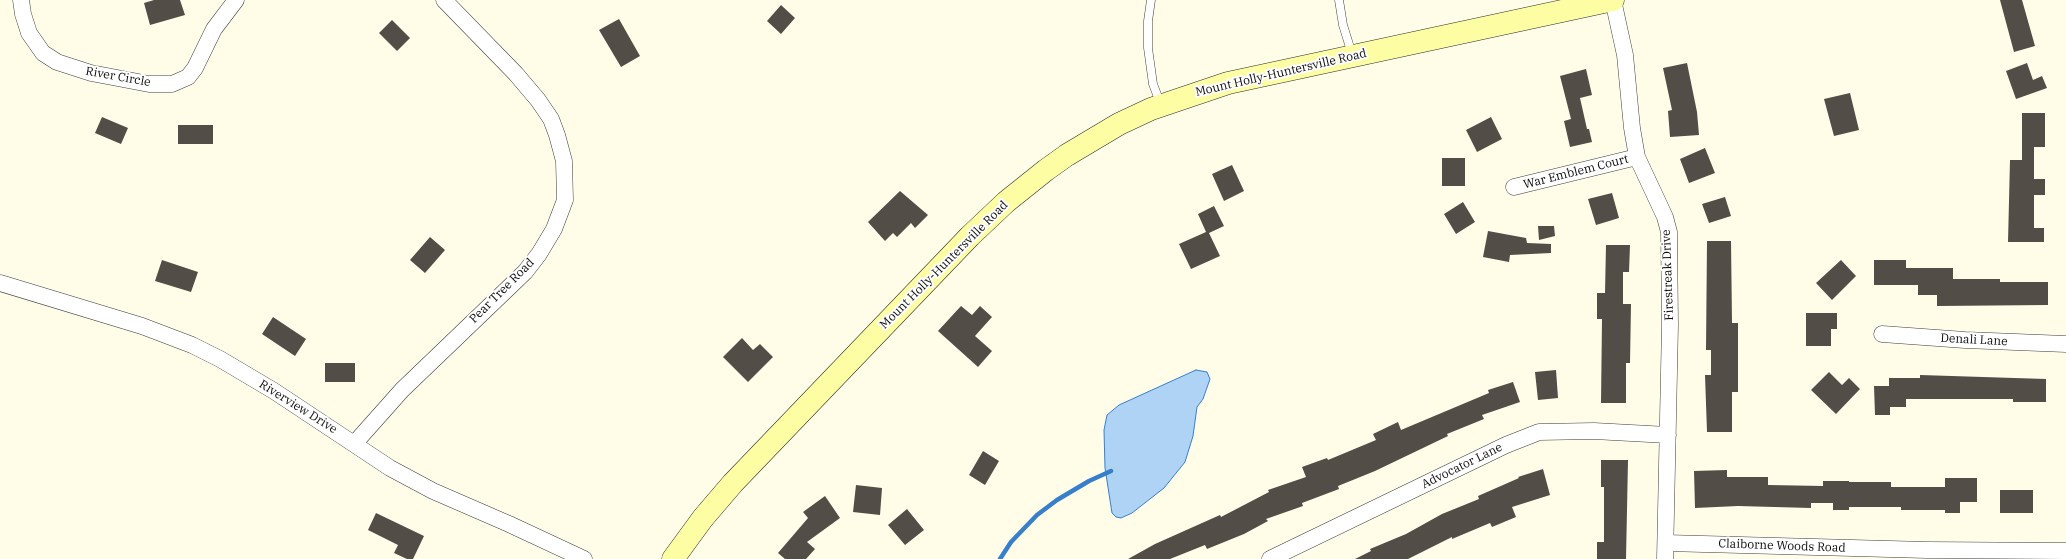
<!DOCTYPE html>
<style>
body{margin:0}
canvas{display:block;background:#fffde8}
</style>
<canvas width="2066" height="559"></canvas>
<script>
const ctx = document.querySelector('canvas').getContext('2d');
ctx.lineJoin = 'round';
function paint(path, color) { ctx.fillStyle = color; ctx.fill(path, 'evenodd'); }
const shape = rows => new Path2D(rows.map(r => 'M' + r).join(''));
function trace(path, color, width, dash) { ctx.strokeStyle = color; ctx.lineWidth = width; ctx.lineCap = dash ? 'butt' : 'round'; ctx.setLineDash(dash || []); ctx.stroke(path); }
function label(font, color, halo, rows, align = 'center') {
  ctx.font = font + ' "IBM Plex Serif",serif'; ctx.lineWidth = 4; ctx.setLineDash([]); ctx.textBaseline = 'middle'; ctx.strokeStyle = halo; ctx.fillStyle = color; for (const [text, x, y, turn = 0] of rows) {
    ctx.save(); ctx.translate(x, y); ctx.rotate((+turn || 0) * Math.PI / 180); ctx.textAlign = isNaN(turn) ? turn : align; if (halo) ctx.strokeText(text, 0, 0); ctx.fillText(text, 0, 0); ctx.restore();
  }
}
const water = shape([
 [1196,370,1207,372,1210,379,1203,399,1197,407,1193,436,1185,462,1164,488,1132,513,1121,518,1116,517,1112,513,1105,468,1104,430,1107,415,1119,405,1196,370]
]);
paint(water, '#aed3f4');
trace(water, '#377fca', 1);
trace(shape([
 [1000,559,1011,542,1037,515,1057,500,1089,481,1111,471]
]), '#377fca', 4.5);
paint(shape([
 [154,0,180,0,185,15,150,25,144,3],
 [2000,0,2022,0,2035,46,2014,52],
 [781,5,795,18,781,34,767,21],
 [619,19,640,56,621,67,599,30],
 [392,20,410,38,397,51,379,33],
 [1687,63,1697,112,1699,135,1670,137,1668,111,1672,110,1663,68],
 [2027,63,2033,80,2042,76,2047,88,2016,99,2006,71],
 [1586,69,1592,95,1580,98,1587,129,1589,129,1592,142,1570,147,1564,121,1571,119,1560,76],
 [1850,93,1859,130,1834,136,1824,99],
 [2022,113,2045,113,2045,147,2034,147,2034,179,2045,179,2045,195,2034,195,2034,228,2044,228,2044,242,2008,242,2010,160,2022,160],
 [102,117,128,128,121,144,95,133],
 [1491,117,1502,139,1477,152,1466,130],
 [178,125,213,125,213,144,178,144],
 [1705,148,1715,173,1689,183,1680,159],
 [1442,158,1465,158,1465,186,1442,186],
 [1232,165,1244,191,1224,201,1212,174],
 [900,191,928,215,915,228,911,223,897,237,893,233,885,241,868,222],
 [1612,193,1619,218,1596,225,1588,199],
 [1725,197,1731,216,1709,223,1702,204],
 [1463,202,1475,222,1456,234,1444,214],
 [1214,206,1224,226,1209,233,1220,256,1191,269,1179,244,1206,232,1198,214],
 [1538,226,1554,226,1555,236,1539,240],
 [1488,231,1526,238,1527,243,1551,244,1551,253,1510,255,1509,262,1483,257],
 [430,237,445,250,425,273,410,260],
 [1707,241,1731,241,1732,323,1738,323,1738,392,1732,392,1732,432,1707,432,1705,375,1711,375,1711,350,1706,350],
 [1606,245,1630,245,1629,272,1623,272,1623,304,1631,304,1630,363,1626,363,1626,403,1601,403,1602,319,1597,319,1597,293,1605,293],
 [162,260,198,272,191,292,155,281],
 [1841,260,1856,276,1832,300,1816,283],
 [1874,260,1906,260,1906,268,1953,268,1953,279,2000,279,2000,282,2048,282,2048,305,1937,306,1937,295,1918,295,1918,285,1874,285],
 [961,306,972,315,980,306,992,317,975,336,992,351,978,367,938,331],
 [1806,313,1837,313,1837,329,1831,329,1831,346,1806,346],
 [273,317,306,339,295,356,262,334],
 [742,338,753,350,760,344,773,357,748,382,723,357],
 [325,363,355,363,355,382,325,382],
 [1556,370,1558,398,1538,400,1535,372],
 [1829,372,1842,385,1849,378,1860,389,1836,414,1811,390],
 [1920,375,2046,379,2046,402,2013,402,2013,399,1906,399,1906,407,1890,407,1890,415,1875,415,1874,386,1889,386,1889,378,1920,378],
 [1513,382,1520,402,1482,415,1484,419,1447,434,1448,436,1375,471,1338,486,1339,489,1302,503,1303,506,1266,519,1268,521,1244,534,1207,549,1205,545,1170,559,1128,559,1155,544,1220,515,1221,517,1269,492,1268,490,1306,477,1302,467,1327,458,1328,460,1376,440,1373,434,1398,422,1401,430,1489,393,1488,390],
 [983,451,999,461,985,485,969,475],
 [1601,460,1628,460,1626,559,1597,559,1597,542,1604,542,1604,487,1601,487],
 [1543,469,1550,495,1512,507,1516,517,1492,527,1490,523,1452,539,1452,537,1408,559,1355,559,1371,551,1370,549,1406,534,1442,514,1479,499,1478,496,1519,478,1518,477],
 [1727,470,1727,477,1768,477,1768,485,1823,486,1823,481,1849,481,1849,482,1891,482,1891,487,1945,487,1945,478,1977,478,1977,502,1960,502,1960,513,1945,513,1945,510,1901,510,1901,507,1849,507,1849,510,1833,510,1833,503,1811,503,1811,508,1738,506,1695,508,1694,471],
 [856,485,882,488,880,515,853,512],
 [2000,490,2033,490,2033,513,2000,513],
 [825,496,840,518,807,542,815,549,806,559,785,559,778,553,808,518,803,512],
 [907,509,924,530,905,545,888,525],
 [376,513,424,536,413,559,407,559,394,553,398,545,368,530]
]), '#524d47');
const service = shape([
 [1151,0,1148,21,1148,48,1153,84,1161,105],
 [1339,0,1343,25,1352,54]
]);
const minor = shape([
 [21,0,23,14,29,33,43,53,57,62,91,73,149,84,172,84,188,77,195,68,214,29,236,0],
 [1613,0,1625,55,1632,128,1637,157,1665,217,1669,232,1670,325,1665,559],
 [1514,187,1637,157],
 [0,283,142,326,192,345,220,359,274,391,390,468,433,491,509,524,584,559],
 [1882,334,1965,340,2066,344],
 [354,444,402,390,525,272,539,254,554,229,565,200,564,161,557,135,551,119,538,100,516,74,444,0],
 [1666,543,1927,550,2066,551],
 [1270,559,1506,445,1539,432,1594,431,1668,435]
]);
const secondary = shape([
 [673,559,703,518,733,483,970,236,1006,202,1046,170,1067,155,1119,124,1151,109,1228,83,1613,0]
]);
trace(service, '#3d3d3d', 9);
trace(minor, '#3d3d3d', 17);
trace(secondary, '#2c2c2c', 23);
trace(service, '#fff', 8);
trace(minor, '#fff', 16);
trace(secondary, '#fdfda4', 22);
label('12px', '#0a0a0a', '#fff', [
 ["Mount Holly-Huntersville Road",1281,73,-13],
 ["River Circle",118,77,10],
 ["War Emblem Court",1576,172,-14],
 ["Mount Holly-Huntersville Road",944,265,-45],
 ["Firestreak Drive",1668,275,-92],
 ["Pear Tree Road",502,291,-45],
 ["Denali Lane",1974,340,3],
 ["Riverview Drive",298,407,32],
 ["Advocator Lane",1462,466,-26],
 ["Claiborne Woods Road",1782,546,2]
]);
</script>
